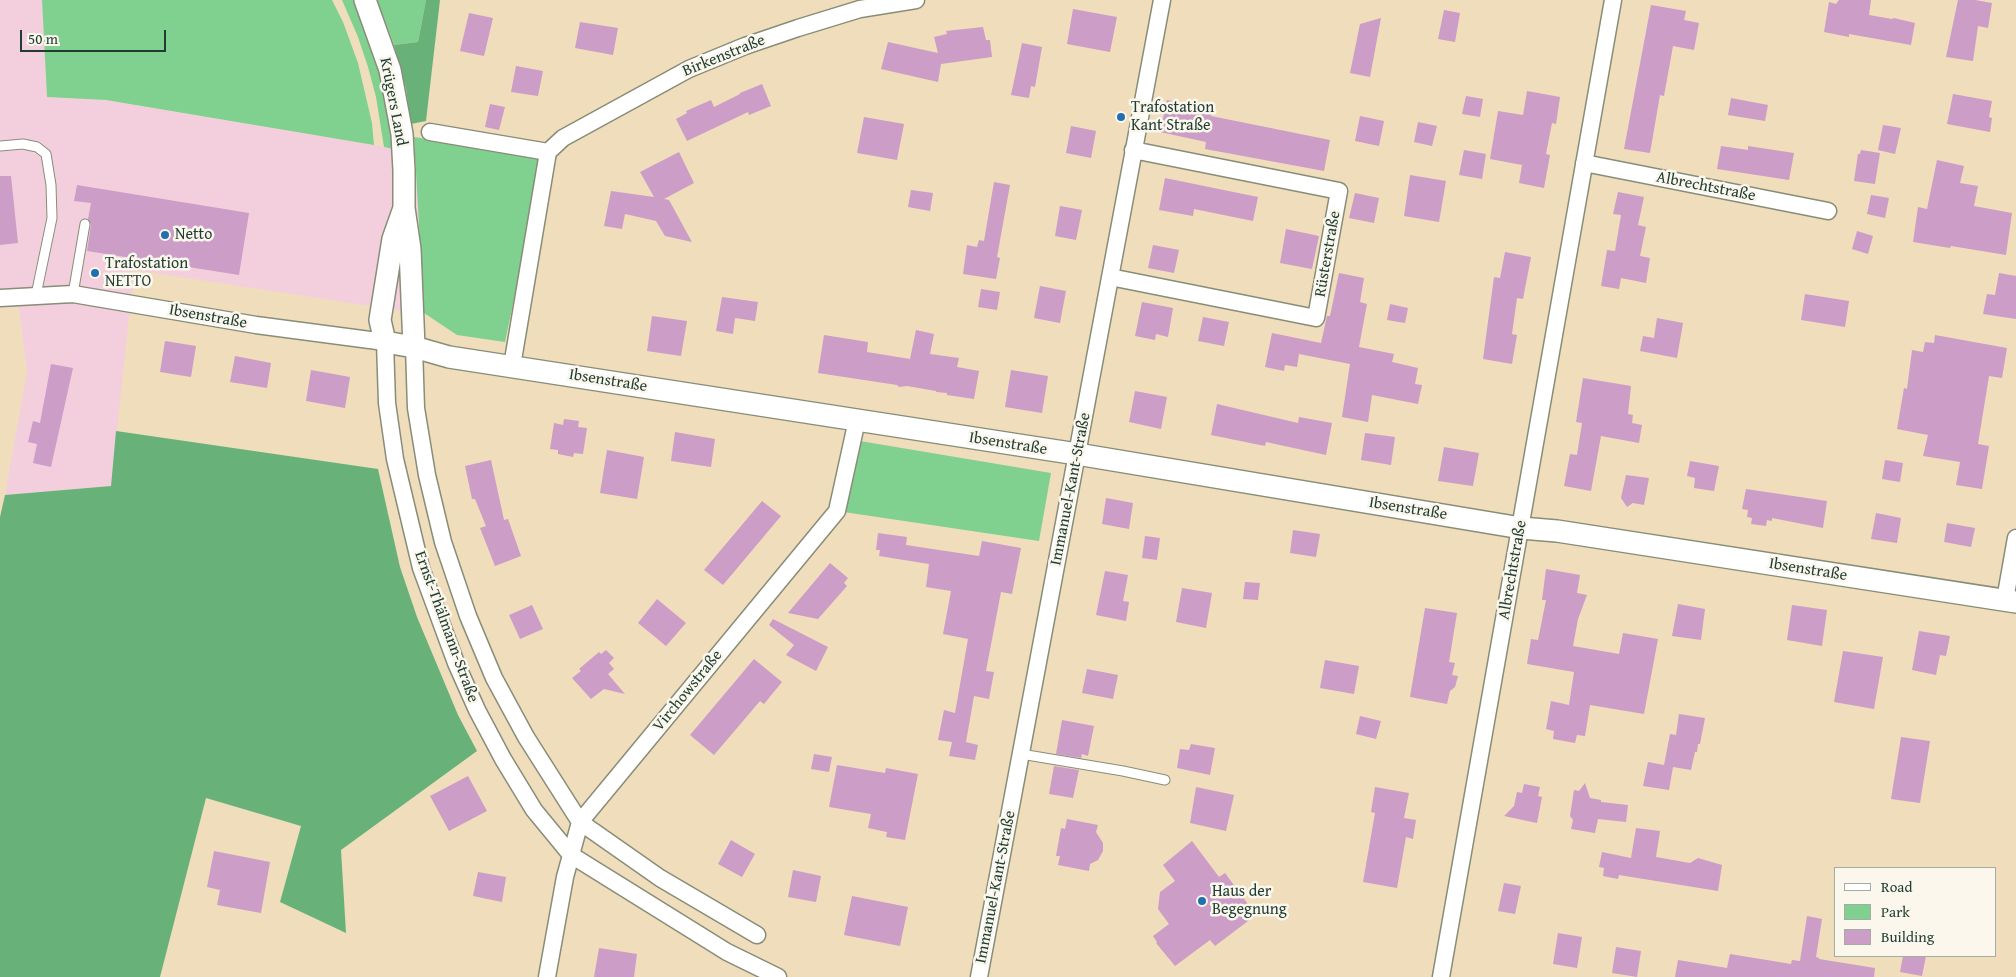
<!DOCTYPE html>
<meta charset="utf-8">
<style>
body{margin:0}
#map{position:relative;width:2016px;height:977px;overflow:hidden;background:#f0ddbc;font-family:"Gentium Book Plus",serif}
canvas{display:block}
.legend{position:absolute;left:1834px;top:867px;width:162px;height:90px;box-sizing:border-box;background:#fbf7ec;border:1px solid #a3ada2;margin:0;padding:6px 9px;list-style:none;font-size:15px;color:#1f3d34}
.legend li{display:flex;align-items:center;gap:10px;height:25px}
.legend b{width:25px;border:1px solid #a3ada2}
.scale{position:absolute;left:20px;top:30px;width:146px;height:22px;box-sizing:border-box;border:2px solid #1f3d34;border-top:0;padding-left:6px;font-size:15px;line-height:18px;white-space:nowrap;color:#1f3d34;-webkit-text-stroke:4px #fbf7ec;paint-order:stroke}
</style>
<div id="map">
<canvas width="2016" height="977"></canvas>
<ul class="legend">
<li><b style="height:6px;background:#fff"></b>Road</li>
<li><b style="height:14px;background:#80d090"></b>Park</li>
<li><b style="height:14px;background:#cc9dc7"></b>Building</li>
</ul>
<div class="scale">50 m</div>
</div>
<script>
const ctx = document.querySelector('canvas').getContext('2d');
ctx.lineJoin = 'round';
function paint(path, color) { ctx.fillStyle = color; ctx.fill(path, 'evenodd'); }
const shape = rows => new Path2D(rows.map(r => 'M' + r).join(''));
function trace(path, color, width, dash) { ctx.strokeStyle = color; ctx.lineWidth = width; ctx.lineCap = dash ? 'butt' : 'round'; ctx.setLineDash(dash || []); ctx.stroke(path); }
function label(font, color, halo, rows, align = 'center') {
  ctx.font = font + ' "Gentium Book Plus",serif'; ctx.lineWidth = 5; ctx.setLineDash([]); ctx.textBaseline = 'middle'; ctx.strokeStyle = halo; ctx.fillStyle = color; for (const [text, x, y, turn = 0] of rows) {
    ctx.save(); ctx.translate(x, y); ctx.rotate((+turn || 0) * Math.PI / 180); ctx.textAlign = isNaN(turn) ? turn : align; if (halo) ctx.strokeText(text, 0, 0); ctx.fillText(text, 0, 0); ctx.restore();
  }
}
paint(shape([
 [0,0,42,0,47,97,106,100,415,152,423,314,134,270,111,486,5,495,27,371,18,300,0,294]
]), '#f3cfde');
paint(shape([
 [42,0,332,0,343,22,358,63,372,123,374,145,106,100,47,97],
 [342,0,354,0,381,71,394,149,384,147,376,97,368,67,358,37],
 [377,0,426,0,418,42,394,45],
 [414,137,533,155,542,164,505,342,457,335,424,313],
 [854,440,1051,473,1039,541,837,511]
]), '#80d090');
paint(shape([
 [426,0,440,0,426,121,411,124,406,89,394,45,418,42],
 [116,431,378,469,400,567,417,617,458,715,477,751,341,850,346,933,280,902,301,826,206,798,160,977,0,977,0,517,5,495,111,486]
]), '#68b27a');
paint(shape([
 [1839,0,1871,0,1869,15,1892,19,1894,18,1915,23,1911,45,1849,34,1849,37,1824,32,1829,2,1836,4],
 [1958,0,1975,0,1992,3,1988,28,1978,26,1973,61,1946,57],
 [1651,5,1686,11,1684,20,1699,23,1694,50,1673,46,1664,96,1660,95,1650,153,1624,149],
 [1073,9,1117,17,1110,52,1067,44],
 [1444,10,1460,13,1455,42,1438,39],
 [469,13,493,18,484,56,460,51],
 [1381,18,1370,77,1350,73,1360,24],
 [580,22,618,28,613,55,575,48],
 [983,27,986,40,990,40,992,57,941,64,938,82,881,69,888,42,938,53,934,37,947,34,946,31],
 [1022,43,1042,47,1035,87,1031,86,1029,98,1011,95],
 [516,66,543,71,538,96,511,92],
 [762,84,771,106,749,115,748,112,687,141,676,119,687,113,686,111,711,100,714,107,740,94,740,93],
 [1527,91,1560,97,1556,124,1552,123,1546,154,1550,155,1544,188,1519,183,1522,165,1490,159,1498,111,1523,115],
 [1953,94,1992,101,1989,117,1992,118,1990,132,1947,124],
 [1466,96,1483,99,1480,117,1462,114],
 [1731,98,1768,105,1765,121,1728,115],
 [1167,100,1213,109,1211,116,1330,140,1324,171,1205,149,1206,142,1160,132],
 [490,104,505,107,499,130,485,127],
 [1360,116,1384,121,1379,146,1355,141],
 [864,117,904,124,897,160,857,153],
 [1418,122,1437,126,1432,146,1414,142],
 [1883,125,1901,128,1895,154,1878,150],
 [1071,126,1096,131,1091,158,1066,153],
 [1721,146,1748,150,1748,146,1794,153,1789,180,1717,169],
 [1464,150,1486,154,1482,179,1459,175],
 [1861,150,1880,153,1875,184,1854,181,1858,154,1860,154],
 [679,152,694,183,664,199,669,200,692,242,665,236,656,221,625,214,622,229,604,226,611,191,654,197,640,172],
 [1937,160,1964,166,1960,183,1978,186,1974,206,2012,213,2006,255,1951,246,1950,248,1913,242,1918,207,1927,209],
 [1410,175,1446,181,1439,222,1404,216],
 [0,176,11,176,18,243,0,245],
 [1165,178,1258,197,1253,221,1194,209,1193,216,1159,210],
 [994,182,1010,185,997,257,1000,258,996,279,963,274,967,245,977,247,979,240,984,241],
 [77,185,249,213,239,275,87,251,91,225,88,219,91,203,74,201],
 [911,190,933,193,930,211,908,207],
 [1618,192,1644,197,1638,225,1646,227,1640,256,1650,258,1646,283,1621,278,1619,289,1601,286,1607,250,1615,251,1621,215,1613,214],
 [1355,193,1379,198,1374,223,1349,218],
 [1871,195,1889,198,1885,218,1867,214],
 [1060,206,1082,210,1076,240,1055,236],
 [1286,229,1319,236,1312,269,1280,263],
 [1857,231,1873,236,1868,254,1852,249],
 [1153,245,1179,250,1174,273,1148,268],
 [1505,252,1531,257,1523,299,1517,298,1512,334,1517,335,1512,364,1483,359,1494,277,1500,278],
 [1339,273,1364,278,1360,302,1367,304,1359,347,1394,354,1392,362,1418,368,1415,384,1422,385,1418,404,1372,395,1368,422,1342,417,1350,364,1299,354,1297,367,1285,365,1284,371,1265,367,1272,333,1321,343,1327,316,1330,316],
 [1999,273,2016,276,2016,319,1983,314,1987,294,1995,295],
 [1040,286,1066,291,1060,323,1034,318],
 [981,289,1000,292,997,310,978,307],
 [1805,294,1849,301,1845,327,1801,320],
 [722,297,758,302,755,321,735,318,733,334,716,331],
 [1142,302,1173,308,1168,337,1156,334,1155,340,1135,336],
 [1390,304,1408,308,1405,323,1387,320],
 [652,316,687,321,681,356,647,351],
 [1203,317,1229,322,1224,346,1198,341],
 [1657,318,1683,323,1677,358,1640,351,1643,336,1654,338],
 [916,330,934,334,930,354,959,358,957,367,979,371,974,399,947,395,947,393,936,392,936,391,907,386,899,387,897,385,818,373,824,335,868,342,867,352,910,359],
 [1935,335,2007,348,2002,378,1989,376,1978,444,1989,446,1982,489,1956,485,1960,462,1923,456,1928,435,1897,429,1904,388,1907,389,1912,350,1923,352,1925,342,1934,343],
 [165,341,196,346,191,377,160,372],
 [235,356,271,363,267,388,230,382],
 [51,364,73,368,51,467,33,463,37,444,28,442,33,421,40,423],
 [311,370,350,377,345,408,306,401],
 [1011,370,1048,376,1042,413,1005,407],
 [1583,378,1631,386,1628,414,1633,415,1632,423,1642,425,1639,443,1601,436,1591,491,1564,486,1570,454,1577,455,1582,423,1576,422],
 [1135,391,1167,397,1161,429,1129,422],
 [1217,404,1298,423,1299,417,1332,423,1326,455,1266,442,1265,446,1211,435],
 [564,419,579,421,578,427,587,428,583,454,574,453,573,457,558,454,558,450,550,449,554,423,563,425],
 [675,432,715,439,711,467,671,461],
 [1365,433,1395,437,1391,465,1361,460],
 [1444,447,1479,453,1473,486,1438,481],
 [607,450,644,457,637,499,600,493],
 [491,460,504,520,508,519,521,556,495,566,480,528,486,526,475,499,472,499,465,466],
 [1885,460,1903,463,1900,482,1882,479],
 [1690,461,1719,466,1714,491,1694,488,1695,478,1687,476],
 [1626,475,1649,478,1644,505,1633,503,1627,507,1621,498],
 [1746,489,1827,501,1823,528,1772,518,1772,521,1767,520,1766,526,1751,524,1752,518,1747,517,1748,510,1742,509],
 [1106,498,1133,503,1129,529,1102,524],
 [762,501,781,516,723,585,704,570],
 [1876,513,1901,518,1897,543,1871,539],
 [1947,523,1975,528,1971,547,1944,542],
 [1293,530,1320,534,1316,557,1290,553],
 [878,533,907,537,906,545,979,556,982,541,1021,548,1012,594,1001,592,986,671,994,672,989,699,974,696,966,742,978,745,975,760,949,756,952,742,938,740,944,710,955,713,968,639,943,634,951,591,926,587,929,564,879,556,880,550,876,550],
 [1145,536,1160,538,1157,560,1142,558],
 [830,563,848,578,844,583,847,586,818,619,788,613],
 [1546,569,1580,575,1577,593,1587,595,1578,619,1573,646,1619,654,1623,633,1658,639,1644,714,1590,705,1585,736,1577,735,1575,743,1553,739,1554,731,1546,729,1551,701,1569,705,1574,672,1527,664,1531,639,1538,640,1546,600,1542,600],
 [1105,571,1128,575,1123,601,1129,602,1126,621,1096,615],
 [1245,582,1260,583,1258,600,1243,599],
 [1182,588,1212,593,1206,628,1176,622],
 [657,599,686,623,666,646,638,623],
 [1678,604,1705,609,1701,640,1672,636],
 [532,605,543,629,520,639,509,615],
 [1792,605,1827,610,1822,646,1787,640],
 [1425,608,1457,613,1449,662,1455,663,1452,675,1458,676,1455,687,1450,691,1447,704,1410,697],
 [773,619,828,647,816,671,786,655,794,645,769,625],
 [1919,631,1950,636,1946,656,1940,655,1936,675,1912,670],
 [606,650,614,658,609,663,614,669,608,674,625,694,604,689,591,699,572,678,581,671,579,669,599,652,601,654],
 [1843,651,1883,657,1874,709,1834,702],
 [754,659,782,682,764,704,760,701,714,755,690,735],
 [1325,660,1359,666,1354,694,1320,688],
 [1087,669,1118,675,1113,699,1082,693],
 [1679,714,1705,718,1700,744,1698,744,1697,752,1695,752,1691,770,1673,767,1669,790,1643,786,1648,762,1664,765,1670,734,1676,735],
 [1360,716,1381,721,1376,739,1356,734],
 [1062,720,1094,726,1088,756,1082,754,1081,758,1056,754],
 [1901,737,1930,741,1920,803,1891,799],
 [1191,744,1215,748,1210,775,1177,768,1180,749,1189,750],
 [814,754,832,757,829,772,811,769],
 [837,765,885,773,886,768,918,774,905,840,886,837,887,832,868,828,871,814,829,807],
 [1054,766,1079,770,1073,798,1049,794],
 [468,776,487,811,449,831,430,796],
 [1585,783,1590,798,1601,800,1601,802,1628,805,1626,822,1598,819,1595,833,1571,829,1573,820,1570,816,1574,790,1579,791],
 [1524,784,1540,787,1538,796,1542,797,1537,823,1504,816,1514,806,1517,792,1522,793],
 [1196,787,1234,795,1226,831,1190,823],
 [1375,787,1409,793,1404,818,1416,820,1413,839,1406,837,1397,888,1363,882,1375,813,1371,812],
 [1067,819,1098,825,1096,832,1103,843,1103,851,1098,860,1090,864,1089,871,1058,865,1060,856,1056,856,1061,828,1065,829],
 [1636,828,1660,831,1656,857,1690,863,1698,858,1722,865,1718,891,1619,875,1618,879,1603,876,1604,868,1599,867,1602,852,1631,858],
 [731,840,755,854,742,877,718,864],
 [1192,841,1219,877,1225,873,1256,915,1215,946,1210,940,1175,966,1156,943,1157,942,1153,936,1169,924,1158,909,1160,892,1175,881,1163,865],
 [214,851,270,862,261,913,217,905,220,890,207,887],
 [793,870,821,876,816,902,788,897],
 [478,872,506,877,502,902,473,896],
 [1504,883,1521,886,1515,914,1498,911],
 [852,896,908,907,900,946,844,935],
 [1807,916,1822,919,1816,957,1819,958,1819,959,1875,968,1874,977,1675,977,1678,960,1727,968,1730,954,1791,964,1792,960,1800,961],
 [1558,933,1582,937,1577,968,1553,964],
 [1616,947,1641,951,1637,977,1612,973],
 [599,948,637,954,634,977,594,977],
 [1903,956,1926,956,1922,976,1900,972]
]), '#cc9dc7');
const service = shape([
 [0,146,23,144,37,147,46,154,51,185,52,218,36,295],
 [73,294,85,224],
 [1021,754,1123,771,1165,780]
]);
const minor = shape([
 [430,132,548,152],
 [1584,163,1828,211],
 [1110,277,1316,318,1339,191,1133,150],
 [0,298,73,294,256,325,385,342,387,403,395,459,421,568,456,663,477,710,503,759,534,810,571,855,727,952,778,977],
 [414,347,416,408,427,475,443,542,468,616,494,678,526,737,580,822,660,878,757,935],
 [512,366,548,152,563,138,689,69,745,46,798,28,860,9,916,0],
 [2005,600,2016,538],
 [547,977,565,877,580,822,837,511,857,420],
 [979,977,1162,0],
 [1441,977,1613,0]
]);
const tertiary = shape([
 [365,0,390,70,402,134,404,170,404,208,410,249,414,347],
 [404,208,393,239,380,320,385,342,414,347,449,357,1077,454,1521,528,1557,531,2016,602]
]);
trace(service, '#888d78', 11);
trace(minor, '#888d78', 19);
trace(tertiary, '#888d78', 24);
trace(service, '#fff', 9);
trace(minor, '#fff', 16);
trace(tertiary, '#fff', 21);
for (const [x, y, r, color] of [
 [1121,117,5,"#1f6fb2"],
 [165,235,5,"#1f6fb2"],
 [95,273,5,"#1f6fb2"],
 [1202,901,5,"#1f6fb2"]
]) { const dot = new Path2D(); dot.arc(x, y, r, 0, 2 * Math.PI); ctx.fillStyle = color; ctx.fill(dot); trace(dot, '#fbf7ec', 2); }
label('16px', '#1f3d34', '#fbf7ec', [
 ["Birkenstraße",724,56,-22],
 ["Krügers Land",393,102,79],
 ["Albrechtstraße",1706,187,11],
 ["Rüsterstraße",1328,254,-80],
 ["Ibsenstraße",208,317,10],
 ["Ibsenstraße",608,381,9],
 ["Ibsenstraße",1008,444,9],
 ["Immanuel-Kant-Straße",1071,489,-79],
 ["Ibsenstraße",1408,509,9],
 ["Albrechtstraße",1513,570,-80],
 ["Ibsenstraße",1808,570,9],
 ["Ernst-Thälmann-Straße",446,627,70],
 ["Virchowstraße",688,691,-51],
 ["Immanuel-Kant-Straße",996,887,-79]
]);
label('16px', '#1f3d34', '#fbf7ec', [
 ["Trafostation",1131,108],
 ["Kant Straße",1131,126],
 ["Netto",175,235],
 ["Trafostation",105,264],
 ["NETTO",105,282],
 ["Haus der",1212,892],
 ["Begegnung",1212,910]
], 'left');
</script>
